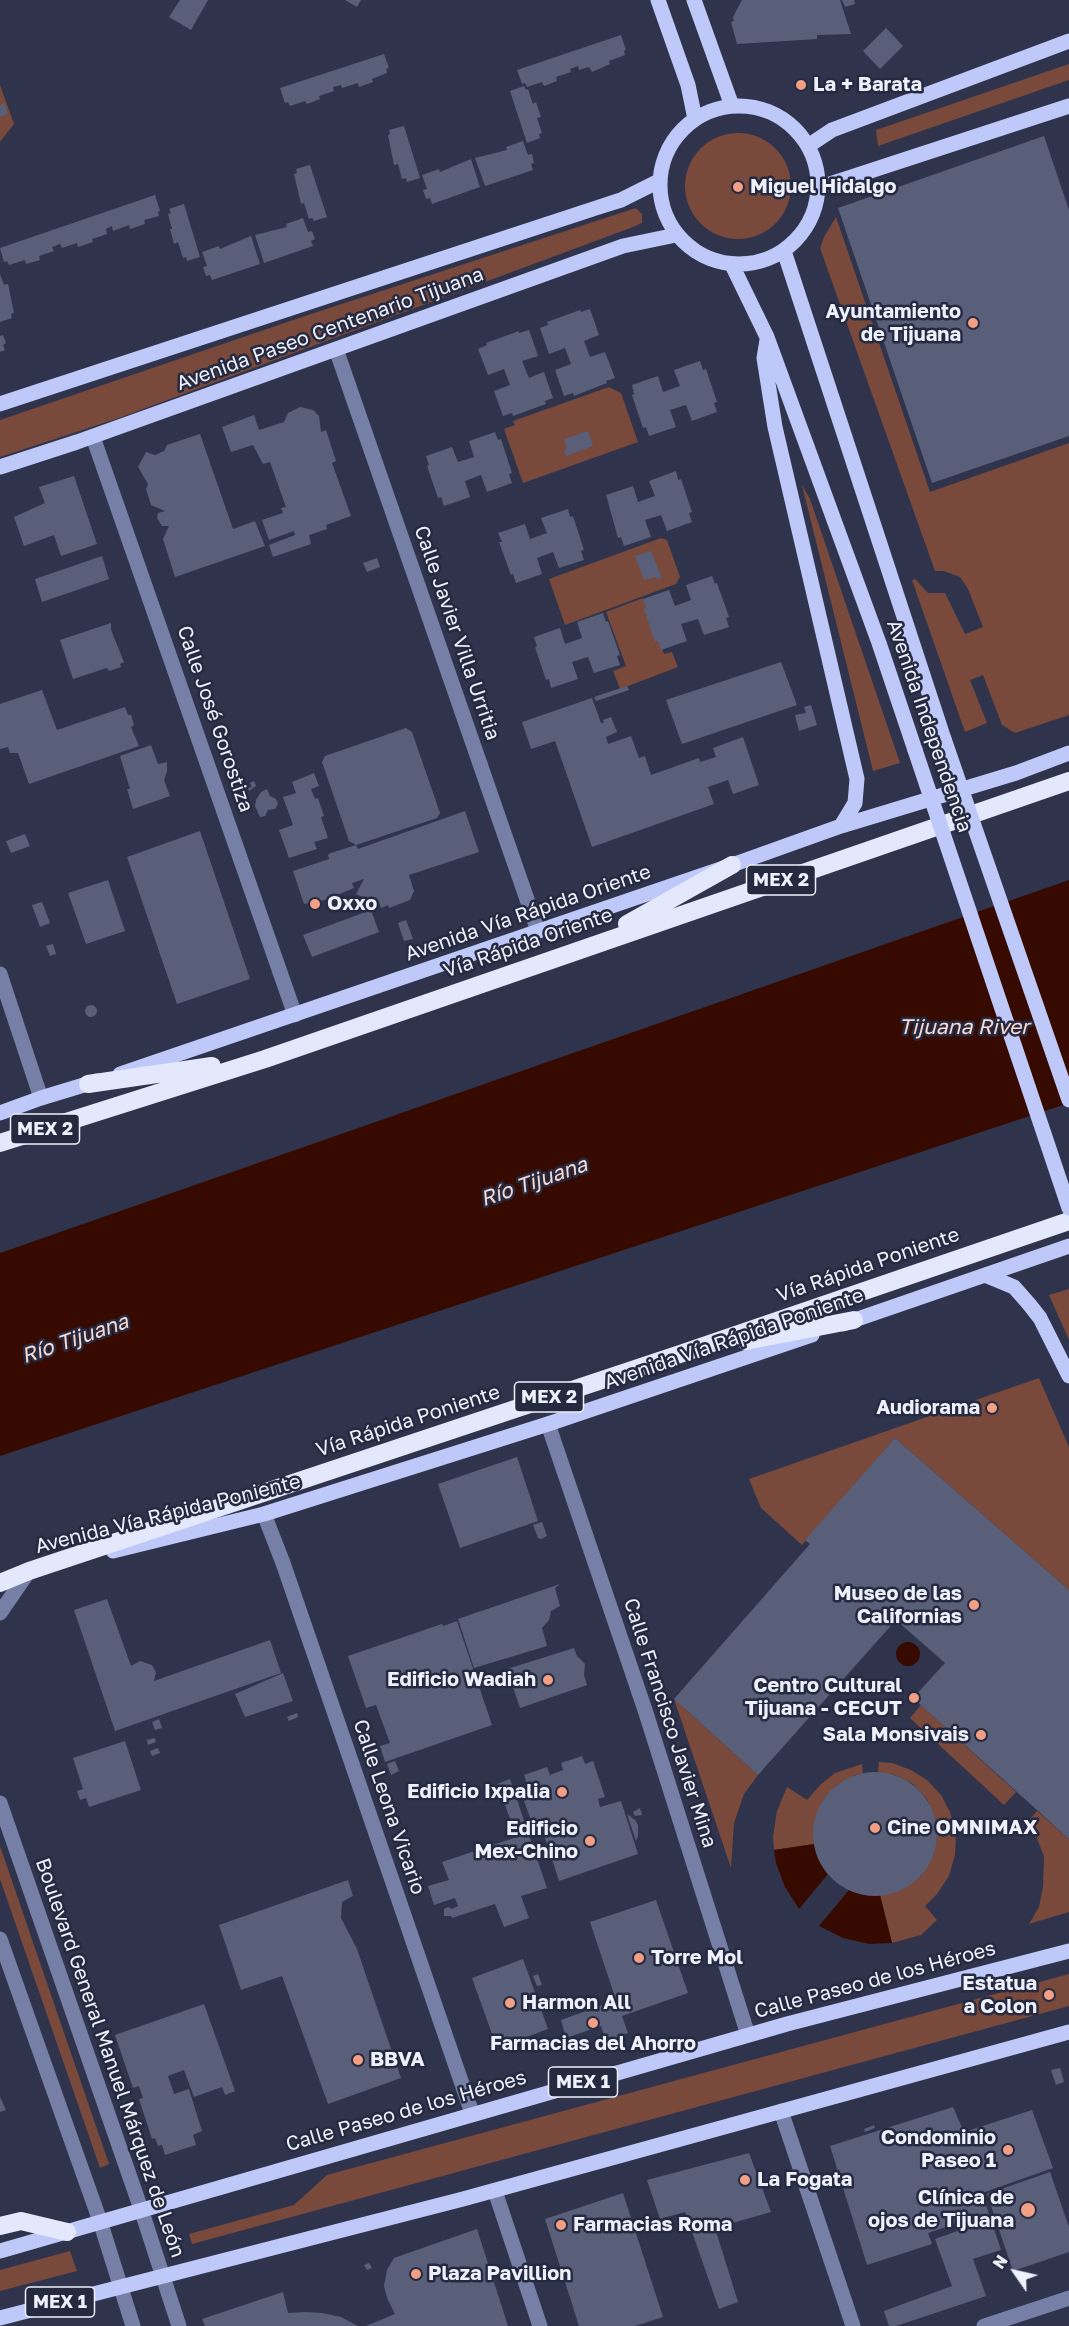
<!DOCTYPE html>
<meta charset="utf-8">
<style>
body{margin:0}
#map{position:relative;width:1069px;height:2326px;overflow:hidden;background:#2f344c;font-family:"Golos Text",sans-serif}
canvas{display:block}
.north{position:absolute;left:985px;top:2242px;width:60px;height:60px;-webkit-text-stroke:4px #262a41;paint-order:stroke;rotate:304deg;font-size:16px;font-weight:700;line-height:24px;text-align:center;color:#eef1fd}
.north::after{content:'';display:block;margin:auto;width:21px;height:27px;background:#eef1fd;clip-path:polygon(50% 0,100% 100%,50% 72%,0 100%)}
</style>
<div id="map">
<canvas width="1069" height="2326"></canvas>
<div class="north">N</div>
</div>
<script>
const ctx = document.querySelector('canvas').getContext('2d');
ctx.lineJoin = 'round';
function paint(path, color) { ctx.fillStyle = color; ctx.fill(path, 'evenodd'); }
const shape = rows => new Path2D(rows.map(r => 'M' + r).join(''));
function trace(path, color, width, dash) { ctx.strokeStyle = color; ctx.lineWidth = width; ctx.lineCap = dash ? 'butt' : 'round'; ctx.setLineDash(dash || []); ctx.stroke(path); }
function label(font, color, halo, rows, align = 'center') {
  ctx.font = font + ' "Golos Text",sans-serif'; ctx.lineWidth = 5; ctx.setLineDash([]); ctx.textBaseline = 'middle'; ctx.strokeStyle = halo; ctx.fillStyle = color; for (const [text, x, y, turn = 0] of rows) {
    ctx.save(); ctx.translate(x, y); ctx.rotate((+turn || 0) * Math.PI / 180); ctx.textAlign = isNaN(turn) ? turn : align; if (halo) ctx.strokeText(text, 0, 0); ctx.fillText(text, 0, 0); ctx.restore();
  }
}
paint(shape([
 [1069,64,1069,80,878,146,876,130],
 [0,85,14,124,0,142],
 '685 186a53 53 0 1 1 106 0a53 53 0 1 1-106 0Z',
 [636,208,642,214,642,223,633,227,119,418,0,457,0,420,308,315],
 [836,217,930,492,1069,443,1069,715,1015,733,1002,725,983,675,970,680,987,723,965,732,912,580,915,579,928,593,945,593,965,634,983,627,968,589,960,577,944,571,935,571,820,248,824,237],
 [609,387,621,393,638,442,523,483,504,429,515,425,513,421],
 [802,485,810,499,900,763,873,771],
 [661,538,667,540,680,577,676,584,565,625,549,579],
 [643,598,664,654,672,652,678,667,620,689,613,671,626,666,606,612],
 [1069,1289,1069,1340,1049,1295],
 [1039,1378,1069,1447,1069,1590,895,1438,802,1545,761,1508,749,1479],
 [674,1699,758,1775,744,1794,734,1823,731,1868],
 [921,1705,1016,1792,1004,1805,910,1718],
 [879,1762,892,1763,911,1770,927,1780,941,1795,950,1812,956,1833,955,1855,949,1876,937,1894,925,1906,937,1920,921,1935,892,1943,880,1895,905,1888,921,1876,932,1858,937,1838,935,1818,927,1799,913,1784,895,1775,878,1772],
 [862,1764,863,1774,855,1775,837,1785,823,1800,815,1819,814,1844,774,1850,773,1837,777,1811,787,1787,807,1800,820,1785,835,1773],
 [1037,1811,1069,1839,1069,1912,1029,1924,1039,1907,1043,1887,1044,1857,1030,1819],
 [0,1846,109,2164,100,2168,0,1879],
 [1069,1974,1069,2006,192,2244,189,2234,294,2205,327,2175],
 [70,2251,77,2271,0,2291,0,2270]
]), '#79493b');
paint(shape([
 [1069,880,1069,1103,0,1456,0,1253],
 '896 1654a12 12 0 1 1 24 0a12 12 0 1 1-24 0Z',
 [814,1844,821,1864,828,1874,799,1909,785,1887,776,1863,774,1850],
 [849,1890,860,1894,880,1895,892,1943,869,1944,843,1938,819,1926]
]), '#370a00');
paint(shape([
 [180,0,208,0,191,30,169,17],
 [345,0,361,0,357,7],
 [742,0,840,0,851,34,817,35,817,39,737,44,731,22,734,21,733,17],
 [842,0,854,0,855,4,845,7],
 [886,28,903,46,880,69,863,51],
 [621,35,626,50,624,51,625,55,609,61,610,64,592,72,589,67,579,70,578,66,570,69,571,72,556,77,557,81,544,86,542,82,527,87,525,83,522,84,517,70],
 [384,54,389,68,386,69,387,73,372,79,373,82,359,87,358,83,342,88,341,85,333,87,334,91,319,96,320,99,307,104,305,101,290,106,288,102,285,103,280,88],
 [524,86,526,90,528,89,533,104,536,102,541,117,537,118,542,133,539,134,540,138,527,143,510,91],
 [4,103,8,114,0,117,0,105],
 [404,126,420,178,407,182,406,178,402,179,398,164,394,165,388,135,390,134,389,130],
 [1044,136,1069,210,1069,436,932,483,838,208],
 [523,141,528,155,532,154,534,163,531,164,533,170,485,186,475,158,507,150,506,147],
 [471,159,480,187,432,204,430,198,426,199,423,190,427,189,422,175,439,169,440,172],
 [310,165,327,217,314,221,312,218,309,219,304,203,301,204,294,174,297,173,296,169],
 [155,195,160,211,158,212,159,216,144,220,145,224,130,229,129,225,113,231,112,226,106,229,107,234,92,239,93,242,78,247,77,243,62,248,60,244,52,247,54,251,39,256,40,260,26,264,25,260,9,265,7,261,4,262,0,248],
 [184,204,200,257,187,261,186,257,183,258,178,242,174,244,170,229,172,229,168,214,171,213,169,209],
 [303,218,308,232,312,231,315,239,311,241,313,246,264,263,255,235,287,227,286,224],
 [251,236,260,264,212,280,210,275,206,276,203,267,207,266,202,252,219,246,220,249],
 [0,274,4,285,8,284,14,313,11,314,12,318,0,322],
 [590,309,599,335,584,341,590,357,605,352,615,378,606,381,607,383,574,396,573,393,564,396,555,370,571,364,565,348,549,354,540,328,548,325,547,322,580,310,581,312],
 [529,330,538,356,522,361,529,378,544,372,553,398,545,401,546,404,513,416,512,413,503,416,494,391,510,385,504,369,488,375,478,349,487,345,486,343,519,331,519,333],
 [3,335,6,343,3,345,5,350,0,352,0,336],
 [700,361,703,370,706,369,717,402,714,403,717,412,692,421,686,405,670,410,676,427,649,436,646,427,643,428,632,395,634,394,632,385,658,376,663,392,680,386,674,370],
 [300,407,313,410,319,416,321,432,326,430,336,461,332,463,351,516,326,525,327,529,309,535,311,544,273,557,269,545,295,535,294,531,269,540,262,520,283,513,281,508,286,507,270,462,263,464,253,445,231,452,222,427,254,415,259,430,284,422,288,413],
 [588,431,593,446,566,456,564,450,567,449,564,439],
 [495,432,498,440,501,439,512,473,509,474,512,483,487,492,481,475,465,481,470,497,444,506,441,497,438,498,427,466,429,465,426,456,452,447,458,462,474,457,469,441],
 [200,434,233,529,255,521,265,546,175,577,163,539,169,526,162,526,157,518,158,513,165,511,151,505,146,489,148,484,138,467,146,452,155,455,164,451,167,445],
 [676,471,678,480,681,479,692,512,689,513,692,522,667,531,661,515,645,520,651,537,624,546,621,537,618,538,606,495,633,486,638,502,655,496,649,481],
 [74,476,97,544,61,556,54,535,24,546,14,517,45,503,39,487],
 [568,509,570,517,573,516,584,550,581,551,584,560,559,568,553,552,537,558,542,574,516,583,513,574,511,575,499,542,502,542,498,533,525,524,530,539,547,533,541,518],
 [651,551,662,578,657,579,655,577,644,580,635,556],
 [102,556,109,579,42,602,35,579],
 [377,558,380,567,367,572,363,563],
 [712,576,715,584,717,583,729,617,726,618,729,627,704,635,698,619,681,624,687,641,661,650,658,641,655,642,644,609,646,609,643,599,669,590,675,606,691,600,686,585],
 [603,613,606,622,608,621,620,655,617,656,620,665,594,673,588,657,572,662,578,679,551,688,549,679,546,680,535,647,537,646,534,637,560,628,565,644,582,638,577,622],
 [111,623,111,630,124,662,120,664,121,667,109,671,107,668,73,679,60,640],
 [781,662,797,705,682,744,666,700],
 [627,686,629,690,596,701,594,697],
 [42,690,57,730,125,707,128,715,131,715,134,725,131,727,139,746,29,784,18,753,10,753,8,747,0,749,0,704],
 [592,698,601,723,604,723,603,720,611,717,617,732,606,737,608,744,631,736,639,758,645,756,651,775,699,758,700,762,716,757,713,748,743,737,759,785,733,794,728,780,708,787,714,804,592,847,555,741,531,749,522,722],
 [811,705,817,725,799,731,795,715,806,713,804,707],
 [406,728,412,732,440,813,437,818,356,845,358,849,465,811,479,852,409,875,414,891,410,900,389,908,388,905,381,908,378,900,373,898,372,902,356,894,364,879,352,883,354,888,325,900,304,904,293,871,329,859,328,854,356,845,349,841,322,762,325,756],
 [151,745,158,764,167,762,167,771,164,780,170,796,133,809,127,789,130,789,120,756],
 [314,773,319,786,311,789,315,799,318,798,324,816,321,817,328,838,314,842,317,849,289,858,279,830,293,825,283,797,296,793,292,782],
 [254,781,256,786,249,791,248,788,252,787,250,783],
 [267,789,270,796,276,799,278,804,275,809,268,810,265,816,260,817,255,806,256,800,261,792],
 [200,831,250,979,177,1004,127,857],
 [25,834,30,846,11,853,6,841],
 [108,880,125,931,86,944,68,893],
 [42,902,50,923,40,927,32,905],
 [371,910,379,932,312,957,303,935],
 [406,920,413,939,404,941,398,923],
 [53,944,56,954,50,956,46,946],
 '85 1011a6 6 0 1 1 12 0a6 6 0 1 1-12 0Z',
 [895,1438,1069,1590,1069,1839,913,1698,945,1663,896,1620,758,1775,674,1699,810,1544,805,1540],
 [517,1457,538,1521,460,1548,438,1484],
 [542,1522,547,1536,541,1539,538,1538,533,1525],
 [560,1584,555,1588,560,1606,551,1611,549,1620,542,1628,547,1646,474,1668,458,1619],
 [107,1599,131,1666,140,1661,152,1665,156,1672,154,1681,270,1640,281,1673,115,1731,74,1610],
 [457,1621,492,1725,385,1762,380,1746,390,1743,376,1705,366,1708,348,1656,442,1624,443,1626],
 [574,1648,577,1656,585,1664,584,1675,587,1685,520,1708,507,1669],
 [283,1673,293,1701,245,1717,235,1694],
 [297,1713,298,1717,289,1721,287,1717],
 [159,1719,162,1728,155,1730,152,1722],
 [155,1738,156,1742,148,1745,147,1740],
 [125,1741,141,1790,89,1807,86,1798,80,1800,77,1791,83,1789,73,1758],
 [158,1748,160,1753,152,1756,150,1751],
 [582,1756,585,1764,593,1761,605,1797,598,1799,600,1807,621,1801,638,1854,559,1881,539,1820,532,1823,519,1787,527,1784,524,1775,547,1767,550,1775,563,1770,561,1763],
 [395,1761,399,1771,391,1775,387,1764],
 '813 1834a62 62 0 1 1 124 0a62 62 0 1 1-124 0Z',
 [510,1779,547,1888,521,1896,529,1918,504,1927,495,1904,452,1918,451,1916,444,1916,444,1909,448,1907,452,1909,458,1906,455,1898,434,1905,428,1886,449,1880,442,1862,517,1837,497,1784],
 [640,1808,642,1815,635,1816,633,1812],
 [627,1814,635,1820,638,1825,638,1836,636,1841],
 [348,1880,353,1896,342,1902,341,1918,357,1949,401,2078,328,2104,282,1976,241,1990,219,1925],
 [656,1900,688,1993,622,2016,628,2033,606,2041,601,2026,566,2038,561,2020,616,2000,590,1922],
 [523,1959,548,2029,497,2048,472,1978],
 [538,1974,542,1985,537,1986,533,1976],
 [204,2004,235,2091,225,2095,222,2087,194,2097,184,2070,168,2076,174,2094,189,2089,202,2131,193,2135,196,2145,165,2155,162,2145,158,2146,155,2138,152,2139,139,2099,143,2098,139,2086,133,2088,115,2035],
 [1060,2068,1064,2082,1056,2085,1051,2070],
 [0,2097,6,2110,0,2112],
 [953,2107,964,2132,1032,2110,1053,2168,982,2193,1001,2250,973,2259,986,2296,896,2326,889,2326,884,2311,952,2286,935,2239,963,2229,961,2222,928,2233,932,2244,867,2265,830,2146],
 [874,2125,875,2128,865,2132,864,2129],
 [749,2153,771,2212,715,2228,738,2302,719,2309,685,2212,660,2219,647,2180],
 [1050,2172,1069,2227,1069,2252,1013,2271,987,2194],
 [623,2193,663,2317,635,2326,579,2326,545,2219],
 [477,2229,508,2326,366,2326,395,2314,387,2298,384,2286,387,2270,394,2258],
 [369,2263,372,2268,367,2270,364,2265],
 [283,2292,288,2313,306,2312,322,2313,341,2317,358,2326,205,2326,202,2319]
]), '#595f79');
trace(shape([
 [336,349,538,931],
 [93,437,295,1015],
 [0,974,41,1098],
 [548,1424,645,1710,748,2035],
 [264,1514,283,1563,472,2113],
 [0,1613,29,1571],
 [0,1803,141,2209,179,2326],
 [0,1939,100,2221,133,2326],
 [781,2111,853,2326],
 [495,2191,540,2326],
 [984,2326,1069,2298]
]), '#767fa6', 15);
trace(shape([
 [658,0,688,85,695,119],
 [694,0,732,106],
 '660 185a79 79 0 1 1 158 0a79 79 0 1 1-158 0Z',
 [808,146,832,130,1069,41],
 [818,188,1069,106],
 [784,251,944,739],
 [732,265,767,337,879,643,915,750],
 [767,340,764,358,775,427,857,779,855,803,841,826],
 [0,404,596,208,621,200,659,181],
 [0,467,77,442,623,246,676,235],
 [120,1074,732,865,841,826,1016,773,1069,753],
 [0,1113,41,1098,97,1081],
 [985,1275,1014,1287,1029,1304,1040,1318,1069,1376],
 [843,1324,1069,1246],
 [113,1551,264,1514,548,1424,812,1335],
 [0,2251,787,2024,1069,1951],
 [0,2318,463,2199,1069,2032]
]), '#bec9f9', 15);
trace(shape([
 [627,924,732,865],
 [88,1084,212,1066],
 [0,1143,265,1059,1069,781],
 [746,1341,854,1320],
 [0,1583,29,1571,680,1354,1069,1221],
 [0,2226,21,2221,67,2232]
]), '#e3e8fc', 18);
trace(shape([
 [944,739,1069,1100],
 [915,750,1069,1208]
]), '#bec9f9', 15);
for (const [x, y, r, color] of [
 [801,85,6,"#f39f85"],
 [738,187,6,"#f39f85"],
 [973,323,6,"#f39f85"],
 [315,904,6,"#f39f85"],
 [992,1408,6,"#f39f85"],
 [974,1605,6,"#f39f85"],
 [548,1680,6,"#f39f85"],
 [914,1698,6,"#f39f85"],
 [981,1735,6,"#f39f85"],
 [562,1792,6,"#f39f85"],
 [875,1828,6,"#f39f85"],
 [590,1841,6,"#f39f85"],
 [639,1958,6,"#f39f85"],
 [1049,1995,6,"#f39f85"],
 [510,2003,6,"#f39f85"],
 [593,2023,6,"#f39f85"],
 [358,2060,6,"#f39f85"],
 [1008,2150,6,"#f39f85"],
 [745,2180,6,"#f39f85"],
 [1028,2210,8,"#f39f85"],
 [561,2225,6,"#f39f85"],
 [416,2274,6,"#f39f85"]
]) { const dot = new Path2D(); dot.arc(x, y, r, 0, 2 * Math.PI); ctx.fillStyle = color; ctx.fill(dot); trace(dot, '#262a41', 2); }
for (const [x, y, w] of [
 [781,880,69],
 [45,1129,69],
 [549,1397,69],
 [583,2082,69],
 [60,2302,69]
]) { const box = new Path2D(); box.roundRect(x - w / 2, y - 15, w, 30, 4.5); ctx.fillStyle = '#262a41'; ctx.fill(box); trace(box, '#eef1fd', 1.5); }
label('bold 18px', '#eef1fd', null, [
 ["MEX 2",781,880],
 ["MEX 2",45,1129],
 ["MEX 2",549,1397],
 ["MEX 1",583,2082],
 ["MEX 1",60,2302]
]);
label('bold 20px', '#eef1fd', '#262a41', [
 ["La + Barata",813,85,"left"],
 ["Miguel Hidalgo",750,187,"left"],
 ["Ayuntamiento",961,312],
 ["de Tijuana",961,335],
 ["Oxxo",327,904,"left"],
 ["Audiorama",980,1408],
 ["Museo de las",962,1594],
 ["Californias",962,1617],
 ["Edificio Wadiah",536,1680],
 ["Centro Cultural",902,1686],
 ["Tijuana - CECUT",902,1709],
 ["Sala Monsivais",969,1735],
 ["Edificio Ixpalia",550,1792],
 ["Cine OMNIMAX",887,1828,"left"],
 ["Edificio",578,1829],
 ["Mex-Chino",578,1852],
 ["Torre Mol",651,1958,"left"],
 ["Estatua",1037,1984],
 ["a Colon",1037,2007],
 ["Harmon All",522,2003,"left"],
 ["Farmacias del Ahorro",593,2044,"center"],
 ["BBVA",370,2060,"left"],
 ["Condominio",996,2138],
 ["Paseo 1",996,2161],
 ["La Fogata",757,2180,"left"],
 ["Clínica de",1014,2198],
 ["ojos de Tijuana",1014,2221],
 ["Farmacias Roma",573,2225,"left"],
 ["Plaza Pavillion",428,2274,"left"]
], 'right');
label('20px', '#eef1fd', '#262a41', [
 ["Avenida Paseo Centenario Tijuana",330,329,-20],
 ["Calle Javier Villa Urritia",457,633,71],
 ["Calle José Gorostiza",215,719,71],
 ["Avenida Independencia",929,726,71],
 ["Avenida Vía Rápida Oriente",528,913,-19],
 ["Vía Rápida Oriente",528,943,-19],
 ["Vía Rápida Poniente",868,1265,-19],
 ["Avenida Vía Rápida Poniente",734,1339,-19],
 ["Vía Rápida Poniente",408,1421,-18],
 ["Avenida Vía Rápida Poniente",168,1514,-14],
 ["Calle Francisco Javier Mina",670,1723,72],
 ["Calle Leona Vicario",389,1807,71],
 ["Calle Paseo de los Héroes",875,1980,-15],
 ["Boulevard General Manuel Márquez de León",110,2058,71],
 ["Calle Paseo de los Héroes",406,2111,-16]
]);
label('italic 21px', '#fcd9ce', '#262a41', [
 ["Tijuana River",964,1027],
 ["Río Tijuana",534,1182,-19],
 ["Río Tijuana",75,1339,-19]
]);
</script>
